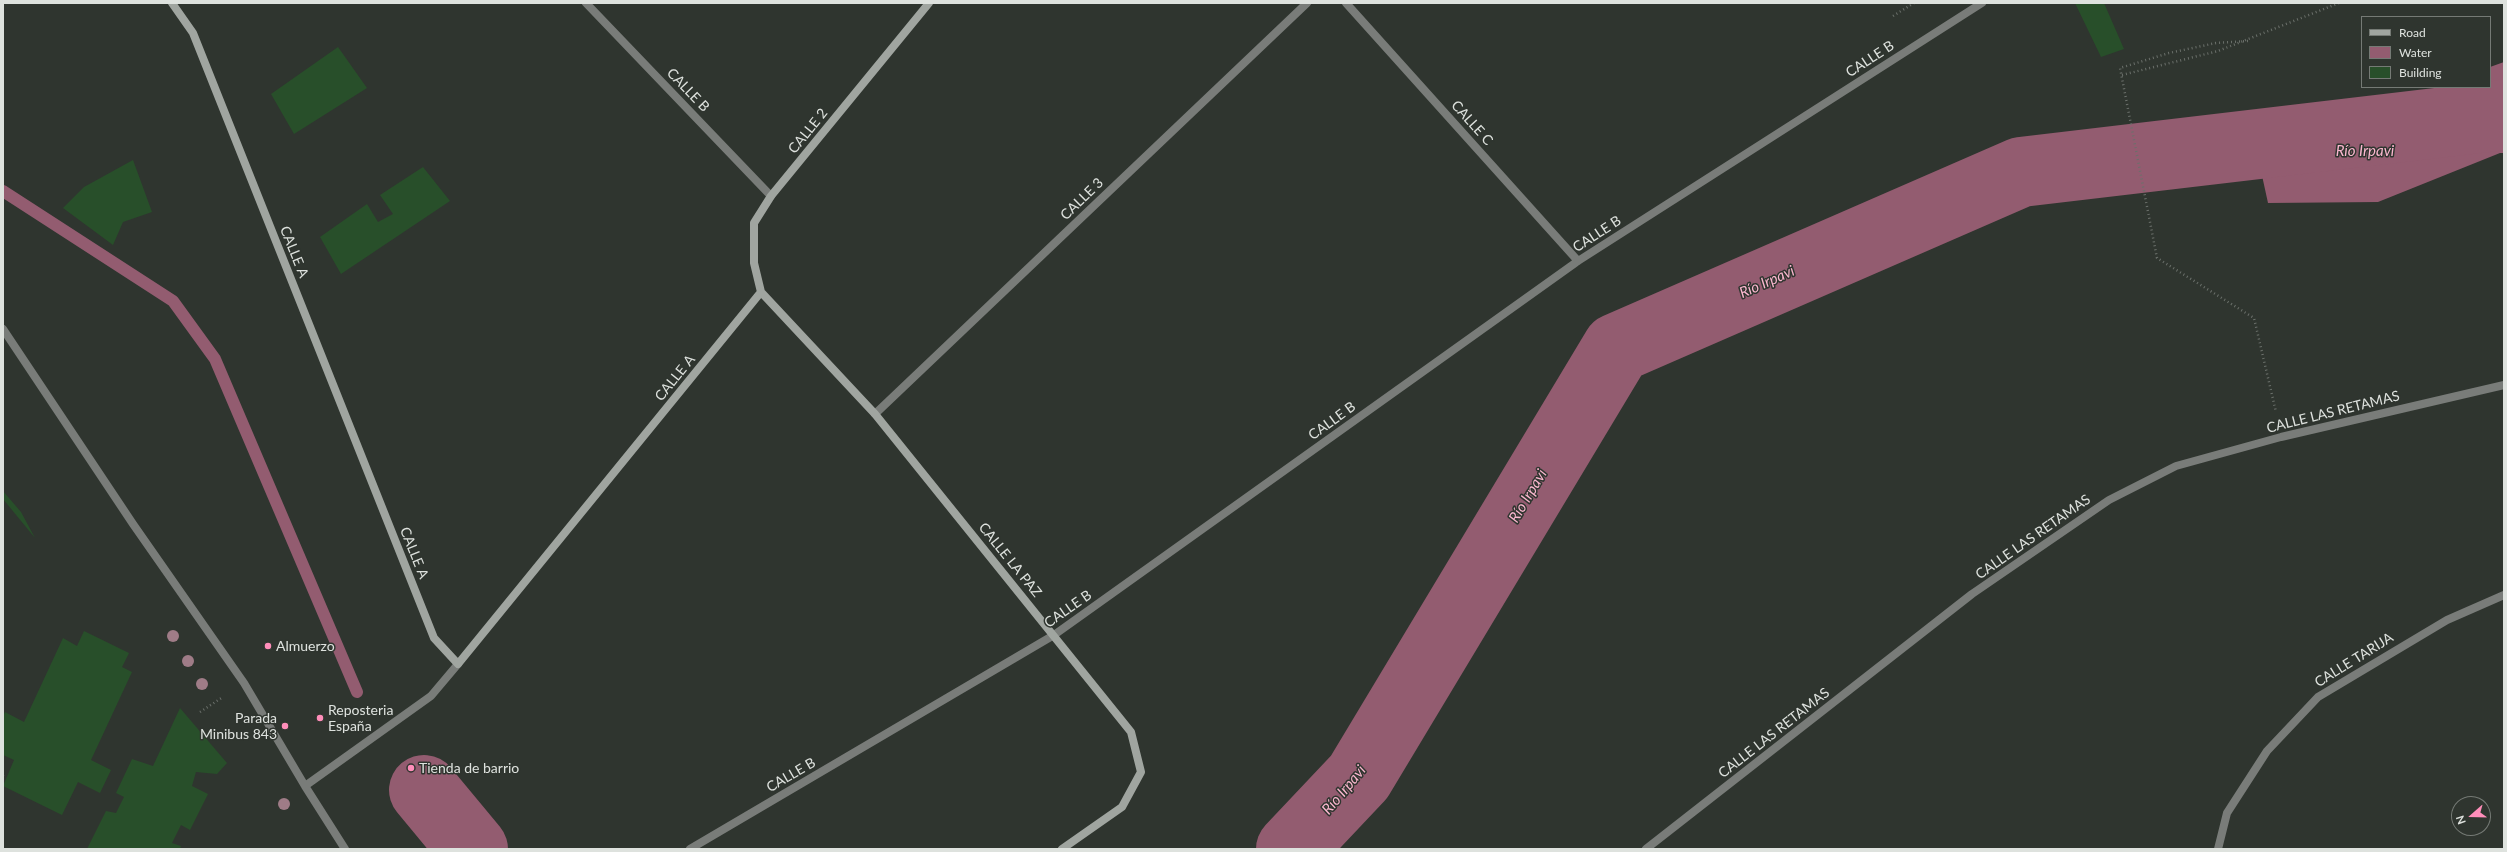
<!DOCTYPE html>
<meta charset="utf-8">
<style>
body{margin:0}
#map{position:relative;width:2507px;height:852px;overflow:hidden;background:#2f352f;font-family:Lato,sans-serif}
canvas{display:block}
.frame{position:absolute;inset:0;border:4px solid #dee2de;pointer-events:none}
.legend{position:absolute;left:2361px;top:16px;width:130px;height:72px;box-sizing:border-box;background:#2f352f;border:1px solid #757a75;margin:0;padding:5px 7px;list-style:none;font-size:12px;color:#dee2de}
.legend li{display:flex;align-items:center;gap:8px;height:20px}
.legend b{width:20px;border:1px solid #757a75}
.north{position:absolute;left:2451px;top:796px;width:40px;height:40px;box-sizing:border-box;background:#2f352f;border:1px solid #757a75;border-radius:50%;rotate:250deg;font-size:11px;font-weight:700;line-height:16px;text-align:center;color:#dee2de}
.north::after{content:'';display:block;margin:auto;width:14px;height:18px;background:#ff8eba;clip-path:polygon(50% 0,100% 100%,50% 72%,0 100%)}
</style>
<div id="map">
<canvas width="2507" height="852"></canvas>
<div class="frame"></div>
<ul class="legend">
<li><b style="height:5px;background:#a0a5a0"></b>Road</li>
<li><b style="height:11px;background:#935c70"></b>Water</li>
<li><b style="height:11px;background:#284f2a"></b>Building</li>
</ul>
<div class="north">N</div>
</div>
<script>
const ctx = document.querySelector('canvas').getContext('2d');
ctx.lineJoin = 'round';
function paint(path, color) { ctx.fillStyle = color; ctx.fill(path, 'evenodd'); }
const shape = rows => new Path2D(rows.map(r => 'M' + r).join(''));
function trace(path, color, width, dash) { ctx.strokeStyle = color; ctx.lineWidth = width; ctx.lineCap = dash ? 'butt' : 'round'; ctx.setLineDash(dash || []); ctx.stroke(path); }
function label(font, color, halo, rows, align = 'center') {
  ctx.font = font + ' Lato,sans-serif'; ctx.lineWidth = 3; ctx.setLineDash([]); ctx.textBaseline = 'middle'; ctx.strokeStyle = halo; ctx.fillStyle = color; for (const [text, x, y, turn = 0] of rows) {
    ctx.save(); ctx.translate(x, y); ctx.rotate((+turn || 0) * Math.PI / 180); ctx.textAlign = isNaN(turn) ? turn : align; if (halo) ctx.strokeText(text, 0, 0); ctx.fillText(text, 0, 0); ctx.restore();
  }
}
paint(shape([
 [2504,62,2504,153,2500,153,2378,202,2268,203,2249,116,2431,90,2439,87,2490,87,2490,67]
]), '#935c70');
trace(shape([
 [3,191,173,301,215,359,357,692]
]), '#935c70', 12);
trace(shape([
 [424,790,473,849],
 [1291,849,1359,777,1617,348,2021,172,2504,115]
]), '#935c70', 70);
paint(shape([
 [2075,3,2104,3,2124,49,2101,57],
 [338,47,367,88,294,134,271,94],
 [133,160,152,212,123,222,113,245,63,208,84,187],
 [423,167,450,201,341,274,320,237,367,204,378,222,393,214,380,195],
 [3,491,21,512,35,538,3,499],
 [84,631,129,653,122,667,132,672,91,760,111,770,100,793,78,782,62,815,3,786,14,760,3,755,3,716,5,712,24,722,63,638,77,646],
 [180,708,227,763,217,774,196,772,192,786,208,794,190,830,181,825,172,843,181,846,180,849,87,849,106,811,116,813,124,797,116,793,132,759,153,766]
]), '#284f2a');
trace(shape([
 [1893,16,1914,3],
 [2248,41,2216,43,2169,53,2120,68,2157,258,2254,318,2276,412],
 [2122,75,2218,51,2339,3],
 [200,712,223,697],
 [3,776,6,777]
]), '#6b706b', 2.5, [1, 3]);
trace(shape([
 [586,3,771,196],
 [1346,3,1578,261],
 [3,329,133,524,244,683,305,786,345,849],
 [875,414,1307,3],
 [305,786,431,696,458,664],
 [690,849,1054,635,1578,261,1982,3],
 [1646,849,1972,594,2109,500,2176,466,2281,437,2504,385],
 [2218,849,2227,813,2267,751,2318,697,2447,620,2504,595]
]), '#797c79', 8);
trace(shape([
 [172,3,193,33,434,638,458,664,761,292],
 [929,3,771,196,754,223,754,263,761,292,875,414,1131,732,1141,772,1122,807,1062,849]
]), '#a0a5a0', 8);
ctx.fillStyle = '#9f7c87';
for (const [x, y] of [
 [173,636],
 [188,661],
 [202,684],
 [284,804]
]) { ctx.beginPath(); ctx.arc(x, y, 6, 0, 2 * Math.PI); ctx.fill(); }
for (const [x, y, r, color] of [
 [268,646,4,"#ff8eba"],
 [320,718,4,"#ff8eba"],
 [285,726,4,"#ff8eba"],
 [411,768,4,"#ff8eba"]
]) { const dot = new Path2D(); dot.arc(x, y, r, 0, 2 * Math.PI); ctx.fillStyle = color; ctx.fill(dot); trace(dot, '#2f352f', 1.5); }
label('14px', '#dee2de', '#2f352f', [
 ["CALLE B",1870,59,-33],
 ["CALLE B",688,90,46],
 ["CALLE C",1472,123,48],
 ["CALLE 2",808,131,-51],
 ["CALLE 3",1082,199,-44],
 ["CALLE B",1597,234,-33],
 ["CALLE A",294,252,68],
 ["CALLE A",675,378,-51],
 ["CALLE LAS RETAMAS",2333,412,-14],
 ["CALLE B",1332,421,-36],
 ["CALLE LAS RETAMAS",2033,537,-35],
 ["CALLE A",414,553,68],
 ["CALLE LA PAZ",1010,560,51],
 ["CALLE B",1068,609,-35],
 ["CALLE TARIJA",2354,660,-32],
 ["CALLE LAS RETAMAS",1774,733,-38],
 ["CALLE B",791,775,-30]
]);
label('14px', '#dee2de', '#2f352f', [
 ["Almuerzo",276,646],
 ["Reposteria",328,710],
 ["España",328,726],
 ["Parada",277,718,"right"],
 ["Minibus 843",277,734,"right"],
 ["Tienda de barrio",419,768]
], 'left');
label('italic 15px', '#fbb7cf', '#2f352f', [
 ["Río Irpavi",2365,151],
 ["Río Irpavi",1767,282,-24],
 ["Río Irpavi",1528,496,-59],
 ["Río Irpavi",1344,790,-50]
]);
</script>
